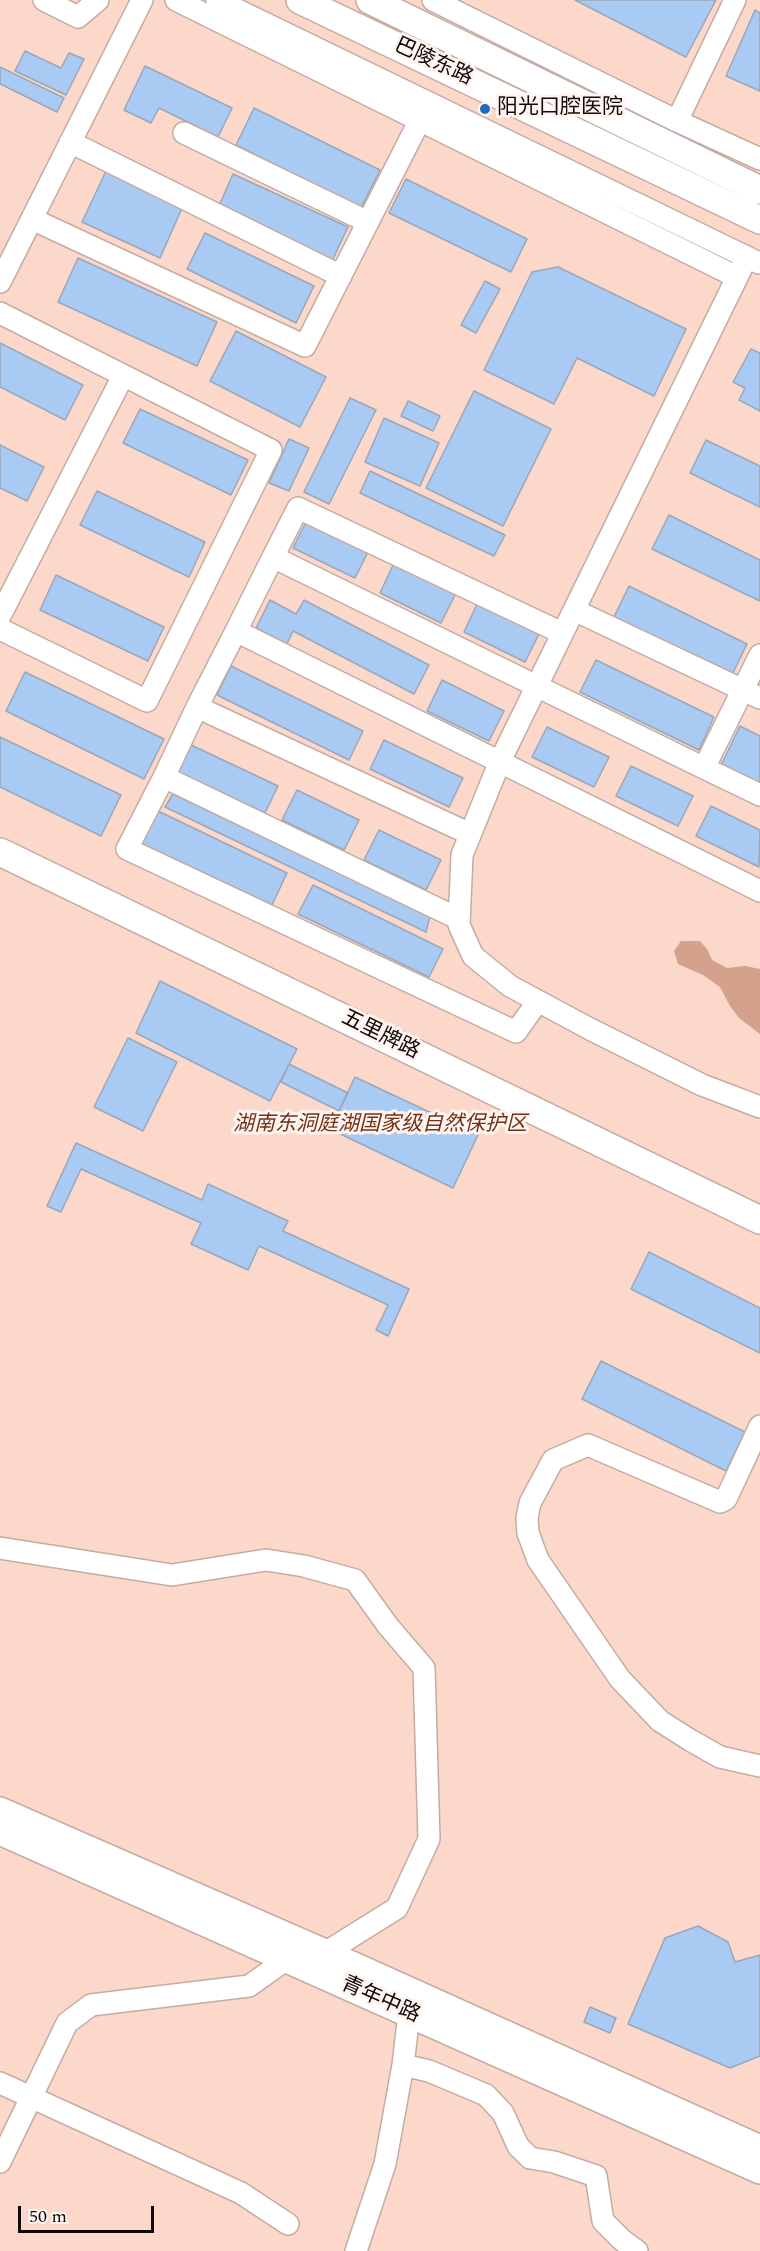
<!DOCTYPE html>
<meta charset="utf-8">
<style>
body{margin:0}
#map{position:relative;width:760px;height:2251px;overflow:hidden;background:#fff4f0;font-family:Spectral,serif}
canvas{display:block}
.scale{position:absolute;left:18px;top:2206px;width:136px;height:27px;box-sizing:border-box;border:3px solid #110907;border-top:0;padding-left:8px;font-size:18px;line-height:21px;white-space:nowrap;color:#110907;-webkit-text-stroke:4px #fff4f0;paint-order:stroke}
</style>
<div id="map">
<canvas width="760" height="2251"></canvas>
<div class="scale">50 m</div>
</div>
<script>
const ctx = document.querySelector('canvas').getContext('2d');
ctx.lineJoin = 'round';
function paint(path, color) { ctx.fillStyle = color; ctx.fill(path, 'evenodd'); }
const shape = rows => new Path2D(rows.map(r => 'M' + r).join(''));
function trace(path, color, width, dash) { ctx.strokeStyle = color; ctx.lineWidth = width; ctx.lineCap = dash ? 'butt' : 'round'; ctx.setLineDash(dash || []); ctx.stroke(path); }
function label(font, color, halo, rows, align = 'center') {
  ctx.font = font + ' Spectral,"Noto Sans SC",serif'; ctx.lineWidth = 6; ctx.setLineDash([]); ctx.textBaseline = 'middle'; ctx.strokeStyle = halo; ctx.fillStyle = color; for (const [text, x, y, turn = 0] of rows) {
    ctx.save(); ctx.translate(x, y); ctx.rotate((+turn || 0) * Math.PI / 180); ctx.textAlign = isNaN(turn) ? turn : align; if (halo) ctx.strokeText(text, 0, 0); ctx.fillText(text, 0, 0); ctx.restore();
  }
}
paint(shape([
 [0,0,760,0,760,2251,0,2251]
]), '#fcd8ca');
paint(shape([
 [681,941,700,941,707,949,712,960,727,968,745,966,760,969,760,1034,739,1018,730,1006,720,987,703,975,678,964,674,951]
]), '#d4a18d');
const building = shape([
 [575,0,716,0,686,57,575,0],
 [755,10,760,13,760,91,726,76,755,10],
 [25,51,61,68,69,53,84,59,66,95,15,71,25,51],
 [145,66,232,108,218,137,159,108,151,123,124,110,145,66],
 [0,67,64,98,57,112,0,84,0,67],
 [254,108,380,170,361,208,236,145,254,108],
 [106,171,183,206,160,258,82,222,106,171],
 [233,174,348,227,332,261,218,208,233,174],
 [406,179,527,239,511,272,389,213,406,179],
 [205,233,314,286,296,323,187,269,205,233],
 [78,258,217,322,197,366,58,302,78,258],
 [558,267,686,329,654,396,577,358,554,404,484,370,532,272,558,267],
 [485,281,500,289,476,333,461,325,485,281],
 [236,331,326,377,300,427,210,381,236,331],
 [0,343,83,385,65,420,0,387,0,343],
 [751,349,760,353,760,411,739,400,745,388,733,382,751,349],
 [474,391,551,429,503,526,426,488,474,391],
 [350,398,376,410,329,504,304,492,350,398],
 [408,401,440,416,433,431,401,416,408,401],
 [140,409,248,460,231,495,123,443,140,409],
 [384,418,439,443,420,486,365,462,384,418],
 [289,439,309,448,289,491,269,483,289,439],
 [706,440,760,466,760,507,690,473,706,440],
 [0,445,44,467,27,501,0,488,0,445],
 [370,471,505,535,494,556,360,493,370,471],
 [97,491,205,542,189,577,80,525,97,491],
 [669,515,760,560,760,601,652,549,669,515],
 [308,518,370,548,355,578,293,548,308,518],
 [394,563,456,593,441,623,380,593,394,563],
 [56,575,164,627,148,661,40,610,56,575],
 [629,586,747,644,731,677,613,619,629,586],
 [270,600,296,614,304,600,429,665,414,694,293,631,287,644,256,628,270,600],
 [478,602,540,632,525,662,464,632,478,602],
 [596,660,714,717,699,750,580,692,596,660],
 [231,666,363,731,349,760,217,695,231,666],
 [25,672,164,739,144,779,6,711,25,672],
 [442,680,504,711,489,741,427,711,442,680],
 [740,726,760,736,760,786,720,767,740,726],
 [547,727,609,757,594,787,532,757,547,727],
 [0,737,121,795,101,836,0,787,0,737],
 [384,740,463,778,449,807,370,769,384,740],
 [189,744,278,786,265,813,176,771,189,744],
 [631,766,693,796,678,826,616,796,631,766],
 [297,790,359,820,344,850,282,820,297,790],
 [173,794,430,916,426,932,165,807,173,794],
 [711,806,760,830,759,867,696,836,711,806],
 [156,810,287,873,272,905,140,843,156,810],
 [379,830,441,860,426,890,364,860,379,830],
 [313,885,443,949,429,977,298,914,313,885],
 [160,981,297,1049,270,1101,136,1033,160,981],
 [128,1038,177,1062,143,1131,94,1107,128,1038],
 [289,1064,348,1093,339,1111,281,1082,289,1064],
 [355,1077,478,1135,453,1188,330,1129,355,1077],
 [76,1143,202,1200,208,1184,288,1221,283,1231,409,1289,388,1336,376,1330,388,1305,259,1246,248,1270,191,1244,201,1223,81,1169,61,1212,47,1206,76,1143],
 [649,1252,760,1308,760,1353,631,1289,649,1252],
 [601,1361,745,1432,726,1471,582,1399,601,1361],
 [698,1926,728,1942,735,1962,760,1955,760,2056,730,2068,628,2024,665,1938,698,1926],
 [590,2007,616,2018,610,2033,584,2022,590,2007]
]);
paint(building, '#a9caf3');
trace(building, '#98a7ba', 1.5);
const minor = shape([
 [44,0,78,17,98,0],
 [176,0,737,277],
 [217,0,759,263],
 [433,0,677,121,760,159],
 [677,121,735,0],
 [184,133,368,222],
 [70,142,341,276],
 [32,219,305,346,427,106],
 [747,257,500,761,462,855,459,925,473,956,510,986,590,1029,702,1085,760,1107],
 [0,282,142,0],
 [0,313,271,450,147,701,0,629],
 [273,557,298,508,562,633],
 [574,610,760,698],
 [0,616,123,376],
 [236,631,197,707,470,834],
 [760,655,704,768,760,795],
 [197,707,164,777,459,919],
 [704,768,273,557,236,631,760,891],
 [164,777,127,849,516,1032,538,1001],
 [760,1426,726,1499,720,1502,588,1445,553,1460,530,1503,527,1518,528,1533,538,1560,620,1679,660,1721,690,1740,720,1757,760,1766],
 [0,1548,172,1575,266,1560,304,1566,355,1580,388,1626,424,1668,429,1839,397,1908,325,1953],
 [403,2065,429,2071,486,2095,503,2113,518,2146,530,2158,554,2162,596,2176,603,2221,622,2240,637,2251],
 [0,2083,241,2193,288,2224],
 [0,2162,67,2023,91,2005,249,1986,287,1959],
 [356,2251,385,2164,403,2065,409,2014]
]);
const major = shape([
 [300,0,760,220],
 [370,0,760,190],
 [0,852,760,1220],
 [0,1811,325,1953,760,2149],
 [0,1831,760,2170]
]);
trace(minor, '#c4aca2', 24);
trace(major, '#c4aca2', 30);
trace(minor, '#fff', 21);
trace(major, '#fff', 27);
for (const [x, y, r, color] of [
 [485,109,6,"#2169b9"]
]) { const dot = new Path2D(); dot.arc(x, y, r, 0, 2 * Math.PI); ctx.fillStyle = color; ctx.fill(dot); trace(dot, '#fff4f0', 2); }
label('21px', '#110907', '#fff4f0', [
 ["巴陵东路",433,63,25],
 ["五里牌路",380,1036,26],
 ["青年中路",380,2001,24]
]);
label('21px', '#110907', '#fff4f0', [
 ["阳光口腔医院",497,109]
], 'left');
label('italic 21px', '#703116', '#fff4f0', [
 ["湖南东洞庭湖国家级自然保护区",380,1126]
]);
</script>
